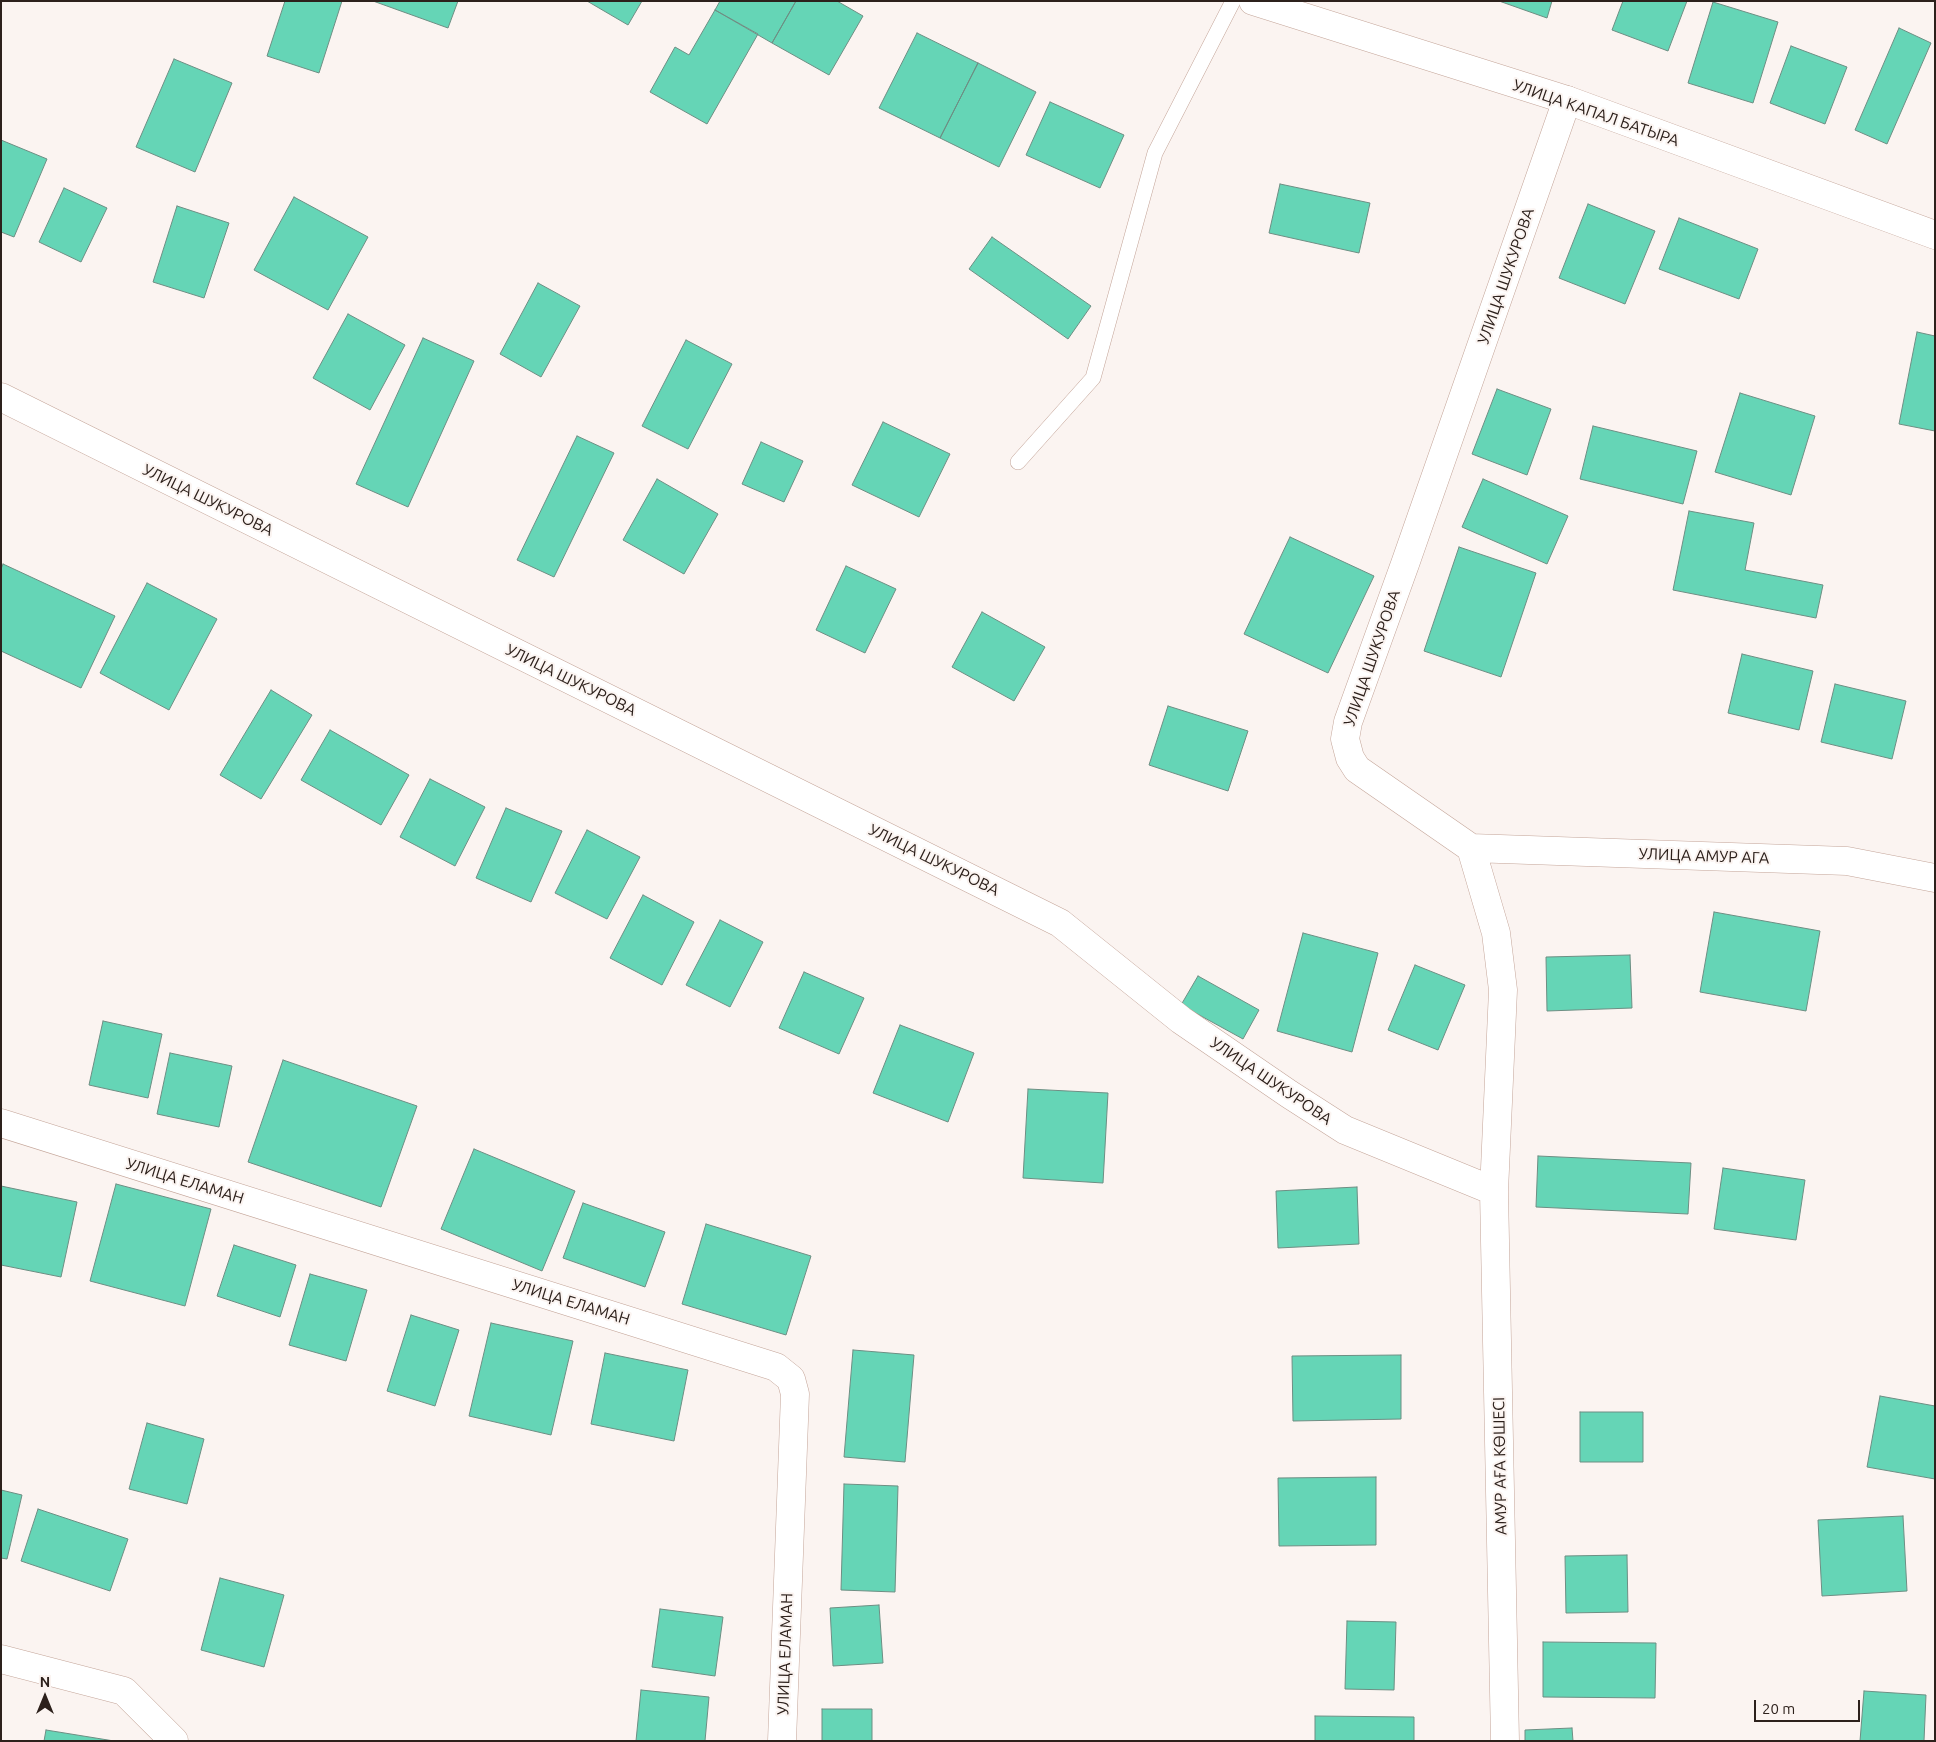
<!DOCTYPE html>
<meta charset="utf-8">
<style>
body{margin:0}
#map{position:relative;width:1936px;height:1742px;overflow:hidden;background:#fbf4f1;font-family:Ubuntu,sans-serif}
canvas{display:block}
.frame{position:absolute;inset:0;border:2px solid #2d211c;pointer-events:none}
.north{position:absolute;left:20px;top:1672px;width:50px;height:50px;-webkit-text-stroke:4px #fbf4f1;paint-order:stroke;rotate:0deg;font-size:14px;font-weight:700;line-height:20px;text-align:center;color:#2d211c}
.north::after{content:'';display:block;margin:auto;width:18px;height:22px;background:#2d211c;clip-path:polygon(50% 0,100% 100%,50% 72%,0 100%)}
.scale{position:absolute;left:1754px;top:1700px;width:106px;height:22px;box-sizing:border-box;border:2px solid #2d211c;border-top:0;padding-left:6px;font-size:15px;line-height:18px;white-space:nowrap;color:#2d211c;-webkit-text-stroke:4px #fbf4f1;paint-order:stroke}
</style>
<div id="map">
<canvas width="1936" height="1742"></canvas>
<div class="frame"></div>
<div class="north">N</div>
<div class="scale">20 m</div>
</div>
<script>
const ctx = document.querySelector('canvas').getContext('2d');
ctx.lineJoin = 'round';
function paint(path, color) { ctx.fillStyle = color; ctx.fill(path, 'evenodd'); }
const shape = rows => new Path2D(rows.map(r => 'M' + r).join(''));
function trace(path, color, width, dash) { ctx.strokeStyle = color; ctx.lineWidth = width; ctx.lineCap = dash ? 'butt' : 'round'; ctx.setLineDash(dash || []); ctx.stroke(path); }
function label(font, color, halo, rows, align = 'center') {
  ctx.font = font + ' Ubuntu,sans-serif'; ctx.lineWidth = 4; ctx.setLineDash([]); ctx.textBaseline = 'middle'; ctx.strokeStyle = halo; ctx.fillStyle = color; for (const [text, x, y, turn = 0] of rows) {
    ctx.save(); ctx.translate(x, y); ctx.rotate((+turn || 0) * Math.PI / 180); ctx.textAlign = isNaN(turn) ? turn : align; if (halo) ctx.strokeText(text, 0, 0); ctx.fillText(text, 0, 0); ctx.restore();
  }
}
const building = shape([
 [285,1,342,1,319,73,267,56,285,1],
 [373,1,458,1,448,28,373,1],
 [587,1,642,1,628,25,587,1],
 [720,1,796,1,772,43,715,10,720,1],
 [796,1,837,1,863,16,829,75,772,43,796,1],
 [1499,1,1552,1,1547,18,1499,1],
 [1623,1,1687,1,1668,51,1612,30,1623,1],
 [1713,2,1778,22,1753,103,1688,83,1713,2],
 [715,10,758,34,707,124,650,92,675,47,689,55,715,10],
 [1899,28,1931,43,1887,144,1855,130,1899,28],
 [917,33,978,63,940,138,879,108,917,33],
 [1791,46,1847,67,1825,124,1770,103,1791,46],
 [174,59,232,83,195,172,136,147,174,59],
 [978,63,1036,92,999,167,940,138,978,63],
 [1050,102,1124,135,1100,188,1026,155,1050,102],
 [1,140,47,159,14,237,1,232,1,140],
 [1280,184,1370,203,1359,253,1269,233,1280,184],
 [64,188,107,208,81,262,39,242,64,188],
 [294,197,368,237,328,310,254,270,294,197],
 [1588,204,1655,231,1625,304,1559,278,1588,204],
 [177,206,229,223,204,298,153,282,177,206],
 [1679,218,1758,249,1739,299,1659,269,1679,218],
 [992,237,1091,306,1068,339,969,269,992,237],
 [538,283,580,306,541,377,500,354,538,283],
 [348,314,405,345,370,410,313,378,348,314],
 [1917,332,1935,336,1935,431,1899,424,1917,332],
 [423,338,474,361,408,507,356,484,423,338],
 [686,340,732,364,688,449,642,426,686,340],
 [1497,389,1551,409,1527,475,1472,454,1497,389],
 [1740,393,1815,416,1791,495,1715,472,1740,393],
 [883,422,950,454,919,517,852,485,883,422],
 [1593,426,1697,451,1683,504,1580,479,1593,426],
 [577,436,614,453,554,577,517,560,577,436],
 [761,442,803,461,784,502,742,484,761,442],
 [657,479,718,514,684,574,623,540,657,479],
 [1483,479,1568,516,1547,564,1462,527,1483,479],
 [1689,511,1754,523,1745,570,1823,585,1816,618,1673,590,1689,511],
 [1290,537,1374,576,1328,673,1244,634,1290,537],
 [1459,547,1536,573,1501,677,1424,651,1459,547],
 [3,564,115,616,81,688,1,651,1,569,3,564],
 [846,566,896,589,865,653,816,630,846,566],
 [147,583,217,619,169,710,100,673,147,583],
 [982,612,1045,647,1014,701,952,667,982,612],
 [1742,654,1813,671,1799,730,1728,713,1742,654],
 [1835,684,1906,701,1892,759,1821,742,1835,684],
 [271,690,312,715,261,799,220,775,271,690],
 [1168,706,1248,731,1228,791,1149,765,1168,706],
 [330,730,409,775,381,825,301,780,330,730],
 [430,779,485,807,455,866,400,837,430,779],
 [506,808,562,831,531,902,476,878,506,808],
 [587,830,640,857,607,919,555,893,587,830],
 [643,895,694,922,662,985,610,958,643,895],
 [1714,912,1820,931,1806,1011,1700,992,1714,912],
 [720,920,763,942,730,1007,686,985,720,920],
 [1303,933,1378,953,1352,1052,1277,1031,1303,933],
 [1630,955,1632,1008,1547,1011,1546,957,1630,955],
 [1415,965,1465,985,1438,1050,1388,1030,1415,965],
 [804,972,864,998,839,1054,779,1028,804,972],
 [1198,976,1259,1010,1243,1039,1181,1005,1198,976],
 [103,1021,162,1034,148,1098,89,1085,103,1021],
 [900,1025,974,1053,948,1122,873,1093,900,1025],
 [170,1053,232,1066,219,1127,157,1114,170,1053],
 [283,1060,417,1106,381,1207,248,1162,283,1060],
 [1028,1089,1108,1093,1103,1183,1023,1178,1028,1089],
 [474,1149,575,1191,542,1271,441,1229,474,1149],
 [1538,1156,1691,1163,1688,1214,1536,1207,1538,1156],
 [1723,1168,1805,1180,1796,1240,1714,1229,1723,1168],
 [116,1184,211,1209,185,1306,90,1281,116,1184],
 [1,1186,77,1202,61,1277,1,1265,1,1186],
 [1357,1187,1359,1244,1278,1248,1276,1191,1357,1187],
 [583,1203,665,1232,645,1287,563,1258,583,1203],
 [706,1224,811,1256,786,1335,682,1304,706,1224],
 [234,1245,296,1265,280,1317,217,1296,234,1245],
 [310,1274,367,1290,346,1361,289,1345,310,1274],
 [411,1315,459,1330,435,1406,387,1391,411,1315],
 [491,1323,573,1341,551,1435,469,1416,491,1323],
 [853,1350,914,1355,905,1462,844,1457,853,1350],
 [605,1353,688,1370,674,1441,591,1424,605,1353],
 [1401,1355,1401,1419,1293,1421,1292,1356,1401,1355],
 [1880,1396,1935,1406,1935,1479,1867,1467,1880,1396],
 [1580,1412,1643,1412,1643,1462,1580,1462,1580,1412],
 [147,1423,204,1439,187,1504,129,1489,147,1423],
 [1376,1477,1376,1545,1279,1546,1278,1478,1376,1477],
 [844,1484,898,1486,895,1592,841,1590,844,1484],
 [1,1490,22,1495,7,1559,1,1558,1,1490],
 [38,1509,128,1539,110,1591,21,1561,38,1509],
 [1903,1516,1907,1591,1822,1596,1818,1520,1903,1516],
 [1627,1555,1628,1612,1566,1613,1565,1556,1627,1555],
 [220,1578,284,1595,264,1667,201,1650,220,1578],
 [879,1605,883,1663,833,1666,830,1608,879,1605],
 [660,1609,723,1617,715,1676,652,1667,660,1609],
 [1347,1621,1396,1622,1394,1690,1345,1689,1347,1621],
 [1543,1642,1656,1643,1655,1698,1543,1697,1543,1642],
 [641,1690,709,1697,705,1741,636,1741,641,1690],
 [1864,1691,1926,1695,1924,1741,1860,1741,1864,1691],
 [822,1709,872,1709,872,1741,822,1741,822,1709],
 [1315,1716,1414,1717,1414,1741,1315,1741,1315,1716],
 [1572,1728,1573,1741,1525,1741,1525,1730,1572,1728],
 [46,1730,114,1741,44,1741,46,1730]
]);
paint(building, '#65d5b6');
trace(building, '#6d8e83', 1);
const service = shape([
 [1018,462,1093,378,1155,153,1233,1]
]);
const minor = shape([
 [1,397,1060,923,1181,1020,1289,1094,1345,1130,1494,1191,1503,990,1496,933,1471,848,1357,769,1350,758,1345,739,1348,722,1405,564,1567,100],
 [1471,848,1847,861,1935,878],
 [1,1123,776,1367,791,1379,795,1394,782,1741],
 [1494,1191,1505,1741],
 [1,1659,124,1691,174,1741]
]);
const secondary = shape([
 [1253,1,1567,100,1935,235]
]);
trace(service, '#c4a599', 16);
trace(minor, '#c4a599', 29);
trace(secondary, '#c4a599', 29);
trace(service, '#fff', 15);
trace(minor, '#fff', 28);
trace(secondary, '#fff', 28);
label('16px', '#2d211c', '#fbf4f1', [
 ["УЛИЦА КАПАЛ БАТЫРА",1596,113,19],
 ["УЛИЦА ШУКУРОВА",1506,276,-71],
 ["УЛИЦА ШУКУРОВА",208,500,26],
 ["УЛИЦА ШУКУРОВА",1372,658,-71],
 ["УЛИЦА ШУКУРОВА",571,680,26],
 ["УЛИЦА АМУР АГА",1704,856,2],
 ["УЛИЦА ШУКУРОВА",934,860,26],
 ["УЛИЦА ШУКУРОВА",1271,1081,34],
 ["УЛИЦА ЕЛАМАН",185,1181,17],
 ["УЛИЦА ЕЛАМАН",571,1302,17],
 ["АМУР АҒА КӨШЕСІ",1500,1466,-91],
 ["УЛИЦА ЕЛАМАН",785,1654,-88]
]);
</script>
